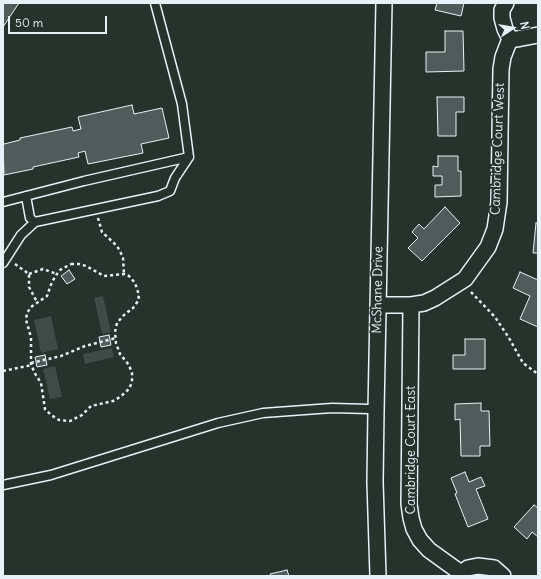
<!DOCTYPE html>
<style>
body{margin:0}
#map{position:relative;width:541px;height:579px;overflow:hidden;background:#26332d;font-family:Delius,sans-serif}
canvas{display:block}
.frame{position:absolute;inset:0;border:4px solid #e8f1f8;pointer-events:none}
.north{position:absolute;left:493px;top:8px;width:40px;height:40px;-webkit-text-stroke:3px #26332d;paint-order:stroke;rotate:78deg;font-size:11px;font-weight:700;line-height:16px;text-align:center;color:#e8f1f8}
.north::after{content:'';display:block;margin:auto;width:14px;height:18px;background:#e8f1f8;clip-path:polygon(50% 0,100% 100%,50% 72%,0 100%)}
.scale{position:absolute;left:8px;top:16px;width:99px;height:18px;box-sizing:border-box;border:2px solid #e8f1f8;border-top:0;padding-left:5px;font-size:12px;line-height:14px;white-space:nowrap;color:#e8f1f8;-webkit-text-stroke:3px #26332d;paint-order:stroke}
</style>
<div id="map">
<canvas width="541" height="579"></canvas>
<div class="frame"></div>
<div class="north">N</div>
<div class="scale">50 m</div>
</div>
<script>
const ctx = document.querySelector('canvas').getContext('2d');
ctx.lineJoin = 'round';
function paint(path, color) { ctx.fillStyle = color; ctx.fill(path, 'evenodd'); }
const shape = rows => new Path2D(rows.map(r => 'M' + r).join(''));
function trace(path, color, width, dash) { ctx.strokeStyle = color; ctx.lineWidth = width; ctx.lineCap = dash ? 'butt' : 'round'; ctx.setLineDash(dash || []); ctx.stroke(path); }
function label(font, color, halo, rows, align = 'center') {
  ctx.font = font + ' Delius,sans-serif'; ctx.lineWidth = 4; ctx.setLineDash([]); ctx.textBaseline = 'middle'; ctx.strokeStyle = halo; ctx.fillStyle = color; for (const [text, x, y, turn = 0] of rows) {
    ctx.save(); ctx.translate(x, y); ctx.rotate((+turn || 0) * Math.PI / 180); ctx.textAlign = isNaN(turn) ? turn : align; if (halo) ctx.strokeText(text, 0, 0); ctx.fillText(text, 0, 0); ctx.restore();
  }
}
paint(shape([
 [103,296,111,332,102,334,94,298],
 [51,316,58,349,41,353,34,320],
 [112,348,114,357,85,364,83,354],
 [55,366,62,397,50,399,43,369]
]), '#3e4b47');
const building = shape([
 [3,3,19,3,3,27,3,3],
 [437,3,464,3,461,16,435,10,437,3],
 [445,31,463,31,464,71,426,72,426,52,445,52,445,31],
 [437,97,464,97,464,112,456,112,456,136,438,136,437,97],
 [132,105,134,114,162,108,169,138,141,144,143,153,88,164,85,151,78,153,79,157,33,167,33,169,4,175,3,142,4,144,20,140,20,138,72,127,73,131,81,129,78,117,132,105],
 [438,156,458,156,458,171,461,171,461,196,435,197,435,185,442,185,442,176,433,176,433,166,438,167,438,156],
 [445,207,460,223,422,261,408,248,418,238,412,232,419,224,424,229,445,207],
 [536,223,538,223,538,253,533,253,536,223],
 [69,270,75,279,67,284,61,276,69,270],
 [520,272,538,280,538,327,520,319,530,296,513,288,520,272],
 [109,335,111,345,101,347,99,337,109,335],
 [465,339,485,339,485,369,453,369,453,355,465,355,465,339],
 [45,355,47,365,37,367,35,357,45,355],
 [481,403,481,411,489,411,490,446,480,446,480,456,461,456,460,419,455,420,455,404,481,403],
 [465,472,469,482,481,477,485,486,476,489,488,519,468,527,455,494,457,493,451,478,465,472],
 [534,505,538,508,538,537,532,532,527,539,514,527,534,505],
 [287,570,289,576,271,576,270,574,287,570]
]);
paint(building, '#505c59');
trace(building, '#e8f1f8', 1);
const service = shape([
 [26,196,30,218,35,222,158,196,170,191,175,178,189,157],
 [3,202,84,181,189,157,182,104,155,3],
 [3,263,21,235,35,222],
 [3,485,51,475,218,423,263,413,332,408,369,409,376,411]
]);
const minor = shape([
 [506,3,502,10,502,18,505,29,510,39,517,39,538,35],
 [378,305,411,305,424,303,435,298,465,279,488,247,495,229,499,202,501,69,503,57,510,39],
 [411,305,409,504,411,518,414,529,420,540,429,550,461,573],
 [378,576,375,482,376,411,384,3],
 [461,576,461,573,468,568,478,566,494,568,503,576]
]);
trace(service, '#e8f1f8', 11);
trace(minor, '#e8f1f8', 18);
trace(shape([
 [98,218,102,232,117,246,120,251,123,258,124,274],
 [15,264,29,274,29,287,37,302],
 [71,264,79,264,86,266,104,276,124,274,129,276,135,283,139,295,138,301,133,308,124,315,117,323,115,332,116,343,120,354,129,365,132,373,132,382,129,389,120,397,113,401,91,406,82,415,70,421,59,420,51,415,45,409,41,383,34,372,31,363,31,337,26,320,27,313,31,307,47,296,52,282,57,274,60,270,71,264],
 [29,274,43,269,57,274],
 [471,292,495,317,509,338,523,363,538,374],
 [31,363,61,356,85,346,116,338],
 [3,371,32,365]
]), '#e8f1f8', 2.5, [3, 3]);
trace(service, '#26332d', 8);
trace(minor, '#26332d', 15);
label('13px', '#e8f1f8', '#26332d', [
 ["Cambridge Court West",498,149,-88],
 ["McShane Drive",378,290,-89],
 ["Cambridge Court East",411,450,-90]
]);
</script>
